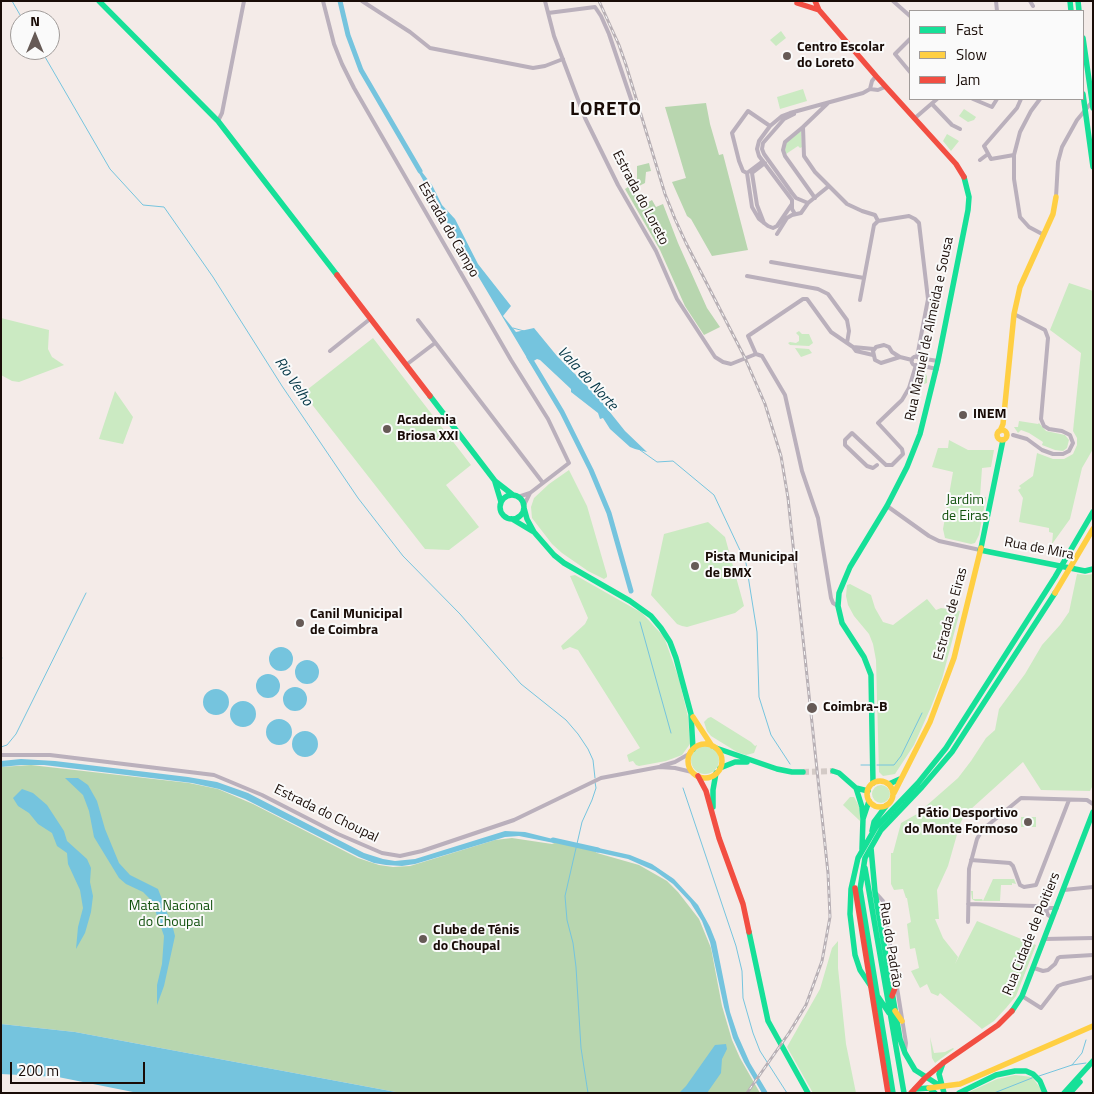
<!DOCTYPE html>
<meta charset="utf-8">
<style>
body{margin:0}
#map{position:relative;width:1094px;height:1094px;overflow:hidden;background:#f4ebe8;font-family:"Titillium Web",sans-serif}
canvas{display:block}
.frame{position:absolute;inset:0;border:2px solid #190c07;pointer-events:none}
.legend{position:absolute;left:909px;top:10px;width:175px;height:90px;box-sizing:border-box;background:#fafafa;border:1px solid #a09b99;margin:0;padding:6px 9px;list-style:none;font-size:15px;color:#190c07}
.legend li{display:flex;align-items:center;gap:10px;height:25px}
.legend b{width:25px;border:1px solid #a09b99}
.north{position:absolute;left:10px;top:10px;width:50px;height:50px;box-sizing:border-box;background:#fafafa;border:1px solid #a09b99;border-radius:50%;rotate:0deg;font-size:14px;font-weight:700;line-height:20px;text-align:center;color:#190c07}
.north::after{content:'';display:block;margin:auto;width:18px;height:22px;background:#665a56;clip-path:polygon(50% 0,100% 100%,50% 72%,0 100%)}
.scale{position:absolute;left:10px;top:1062px;width:135px;height:22px;box-sizing:border-box;border:2px solid #190c07;border-top:0;padding-left:6px;font-size:15px;line-height:18px;white-space:nowrap;color:#190c07;-webkit-text-stroke:4px #fafafa;paint-order:stroke}
</style>
<div id="map">
<canvas width="1094" height="1094"></canvas>
<div class="frame"></div>
<ul class="legend">
<li><b style="height:6px;background:#16e098"></b>Fast</li>
<li><b style="height:6px;background:#ffcf43"></b>Slow</li>
<li><b style="height:6px;background:#f24e42"></b>Jam</li>
</ul>
<div class="north">N</div>
<div class="scale">200 m</div>
</div>
<script>
const ctx = document.querySelector('canvas').getContext('2d');
ctx.lineJoin = 'round';
function paint(path, color) { ctx.fillStyle = color; ctx.fill(path, 'evenodd'); }
const shape = rows => new Path2D(rows.map(r => 'M' + r).join(''));
function trace(path, color, width, dash) { ctx.strokeStyle = color; ctx.lineWidth = width; ctx.lineCap = dash ? 'butt' : 'round'; ctx.setLineDash(dash || []); ctx.stroke(path); }
function label(font, color, halo, rows, align = 'center') {
  ctx.font = font + ' "Titillium Web",sans-serif'; ctx.lineWidth = 4; ctx.setLineDash([]); ctx.textBaseline = 'middle'; ctx.strokeStyle = halo; ctx.fillStyle = color; for (const [text, x, y, turn = 0] of rows) {
    ctx.save(); ctx.translate(x, y); ctx.rotate((+turn || 0) * Math.PI / 180); ctx.textAlign = isNaN(turn) ? turn : align; if (halo) ctx.strokeText(text, 0, 0); ctx.fillText(text, 0, 0); ctx.restore();
  }
}
paint(shape([
 [781,31,786,38,776,46,770,40],
 [803,89,807,101,780,109,777,97],
 [964,109,976,117,974,120,968,122,959,116],
 [801,130,802,147,800,148,798,146,786,154,785,150,786,142],
 [947,134,959,141,951,151,943,141],
 [1069,283,1093,291,1093,449,1082,468,1070,519,1052,544,1053,533,1049,532,1049,528,1019,522,1023,498,1018,490,1021,488,1019,486,1033,476,1037,453,1053,459,1064,459,1073,454,1077,445,1077,438,1073,431,1081,353,1050,330],
 [1,318,49,330,48,349,52,357,64,365,19,382,12,381,1,375],
 [799,331,802,334,809,334,813,343,809,346,790,345,788,343,790,342,796,343,799,341,799,336,796,333],
 [373,338,471,465,446,485,479,527,449,550,425,549,303,393],
 [795,348,809,349,812,353,801,357],
 [922,369,927,376,927,383,917,386,918,376,917,371],
 [115,391,133,417,123,444,99,439],
 [1019,421,1038,424,1039,423,1046,431,1065,435,1069,440,1067,448,1063,451,1055,450,1042,445,1043,442,1029,433,1021,430,1018,433,1014,427,1018,427],
 [949,440,968,450,994,450,991,467,982,468,980,497,986,497,979,535,975,543,971,544,945,538,943,529,953,472,932,467,938,448,948,448],
 [569,470,587,506,607,575,607,577,604,579,588,571,562,553,552,544,532,518,531,507,534,498,549,484],
 [708,522,725,537,744,606,735,613,687,627,682,626,677,624,651,595,664,534],
 [1077,574,1086,575,1093,574,1093,785,1090,791,1041,790,1023,762,971,809,972,811,964,816,960,824,948,866,937,890,939,919,935,919,943,938,958,957,955,964,977,921,1036,945,1016,996,1006,1008,994,1021,982,1029,940,993,938,996,931,993,927,984,920,988,911,971,919,968,915,948,910,949,907,924,911,922,907,898,906,898,903,889,894,890,891,884,891,853,893,853,901,823,917,814,958,778,971,761,986,738,995,730,999,709,1025,674,1042,645,1060,625,1069,612],
 [575,575,642,613,664,637,679,679,688,717,690,744,682,755,666,761,639,766,636,765,633,761,629,762,627,755,640,748,578,650,570,647,563,650,561,646,585,624,588,618,570,576],
 [850,584,871,595,875,608,883,622,893,625,927,599,936,610,941,608,960,611,942,679,931,707,914,745,895,774,883,776,879,772,876,660,873,644,869,634,854,616,848,605,846,596,847,585],
 [711,717,751,742,755,746,757,745,754,753,746,755,737,752,711,736,707,731,704,722,708,718],
 '691 760a14 14 0 1 1 28 0a14 14 0 1 1-28 0Z',
 '872 794a9 9 0 1 1 18 0a9 9 0 1 1-18 0Z',
 [850,797,854,797,860,808,860,821,843,805],
 [1021,817,1036,817,1036,827,1021,827],
 [993,879,1014,879,1016,884,1012,883,1012,885,1001,885,1000,901,975,901,972,899,971,891,973,891,973,899,982,899,983,901],
 [838,941,838,968,846,1044,856,1093,813,1093,787,1047,820,989,832,948],
 [930,1037,934,1053,945,1052,953,1048,954,1049,935,1063,932,1058],
 [1015,1075,1032,1077,1044,1093,967,1093,997,1079]
]), '#cbeac2');
paint(shape([
 [706,103,710,124,719,155,723,154,748,250,712,256,691,219,687,216,672,182,686,178,665,107],
 [649,163,651,171,646,172,645,183,633,189,641,206,652,200,656,207,663,204,678,243,707,308,720,327,704,335,685,306,660,250,625,189,637,181,637,166],
 [31,765,189,783,218,789,253,804,358,858,379,865,393,867,410,866,495,840,512,838,552,844,557,842,593,850,597,853,639,865,667,881,678,892,699,919,711,948,722,1006,732,1040,740,1058,760,1093,401,1093,75,1032,1,1024,1,767]
]), '#b8d6af');
paint(shape([
 [422,172,432,185,442,205,455,219,478,264,511,306,503,316,516,332,534,328,557,356,597,396,625,431,647,452,635,449,630,447,610,429,603,418,600,419,598,413,571,392,571,389,540,360,537,359,530,363,472,266,419,173],
 '269 659a12 12 0 1 1 24 0a12 12 0 1 1-24 0Z',
 '295 672a12 12 0 1 1 24 0a12 12 0 1 1-24 0Z',
 '256 686a12 12 0 1 1 24 0a12 12 0 1 1-24 0Z',
 '283 699a12 12 0 1 1 24 0a12 12 0 1 1-24 0Z',
 '203 702a13 13 0 1 1 26 0a13 13 0 1 1-26 0Z',
 '230 714a13 13 0 1 1 26 0a13 13 0 1 1-26 0Z',
 '266 732a13 13 0 1 1 26 0a13 13 0 1 1-26 0Z',
 '292 744a13 13 0 1 1 26 0a13 13 0 1 1-26 0Z',
 [21,759,55,761,188,777,217,782,248,793,364,853,383,859,395,861,415,859,505,831,525,832,557,840,557,842,554,843,519,836,505,837,415,864,402,866,386,865,374,863,359,857,245,799,219,789,192,783,44,765,21,765,1,767,1,761],
 [65,778,78,778,88,785,97,801,105,829,119,863,130,875,158,889,173,928,175,936,164,986,157,1005,157,985,162,964,164,936,152,901,143,892,126,884,119,878,94,837,89,811,83,795],
 [22,789,33,793,47,805,64,831,67,841,87,859,91,868,90,882,93,896,91,912,85,933,76,949,78,927,83,908,80,890,68,864,67,853,57,846,52,833,38,824,29,813,18,806,13,798],
 [594,847,630,855,652,864,674,879,698,905,710,927,716,942,730,1012,738,1036,750,1063,768,1093,762,1093,744,1062,733,1038,724,1007,710,942,702,921,690,902,673,884,655,871,628,859,596,852,593,850],
 [1,1024,75,1032,401,1093,138,1093,58,1077,1,1074],
 [726,1044,727,1049,722,1059,721,1073,707,1093,679,1093,686,1086,715,1045]
]), '#75c4de');
trace(shape([
 [12,1,23,20],
 [41,50,110,169,143,205,164,207,213,277,282,386,358,498,403,556,460,614,521,684,566,720,578,734,588,749,593,760,595,778],
 [513,328,524,331],
 [640,450,657,462,673,461,714,495,746,563,757,632,759,697,771,735,790,764],
 [640,622,671,733],
 [1,658,2,658],
 [1,747,7,745,16,734,86,593],
 [861,765,870,765],
 [877,765,894,765,901,756,922,713],
 [683,788,736,946,742,971,743,998,753,1033,760,1051,787,1093],
 [1072,1065,1086,1063],
 [1039,1076,1072,1065,1082,1053,1086,1040],
 [588,1093,581,1048,576,967,573,943,567,920,565,896,582,822,592,800,596,788,595,782],
 [994,1093,1032,1078]
]), '#75c4de', 1);
trace(shape([
 [340,1,348,35,361,70,420,171],
 [529,357,562,412,591,470,609,513,631,591],
 [553,840,598,850]
]), '#75c4de', 5);
trace(shape([
 [803,772,833,771]
]), '#d3cac6', 6, [6, 3]);
trace(shape([
 [323,1,334,44,342,64,354,88,511,360,548,419,569,463,530,493,518,497],
 [362,1,410,32,430,48,533,68,545,66,563,59],
 [545,1,554,36,585,118,618,185,656,251,677,299,715,357,723,362,731,364,756,354],
 [893,1,910,16],
 [996,1,997,11],
 [1030,1,1033,6],
 [548,13,595,7,601,16,609,34,633,105],
 [910,39,895,54,910,72],
 [870,89,872,81,876,76],
 [973,99,992,107,997,99],
 [1040,99,1031,111,1020,132,1014,155,1014,179,1020,217,1029,227,1044,235],
 [828,103,803,127,804,156,815,172,847,204,862,211,875,215,878,221],
 [932,104,952,125,960,129],
 [794,114,784,119,763,143,762,149,764,154,792,193,796,198,808,203],
 [915,118,937,99],
 [218,121,222,113,244,1],
 [803,127,785,142,783,150,785,156,815,198],
 [1014,155,991,159,984,146,1017,108,1021,99],
 [980,160,988,154],
 [763,161,747,173,743,171,739,161,732,133,748,111,770,126],
 [747,173,752,207,759,219,768,226,773,228,777,226,792,204],
 [1056,197,1058,162,1062,147,1077,120,1092,102],
 [795,214,792,209,792,200,759,156,757,149,759,141,770,126,782,116,790,113,863,93,870,89,878,90,885,87],
 [764,223,757,205,752,173,765,163],
 [777,234,787,218,792,215,801,213,808,203,829,186],
 [771,262,864,278],
 [747,276,818,289,828,294,847,320,849,331,847,343],
 [860,300,874,225,878,221,909,216,915,219,919,223,928,299,917,357],
 [418,320,543,483],
 [853,347,874,349],
 [330,351,370,319],
 '911.5 361a4.5 4.5 0 1 1 9 0a4.5 4.5 0 1 1-9 0Z',
 [900,357,881,363,875,360,873,351,876,347,884,345,889,347,892,352,900,357,912,360],
 [919,358,938,361],
 [406,365,435,343],
 [918,365,937,369],
 [1013,435,1027,439,1042,450,1053,454,1063,454,1069,451,1073,443,1070,435,1062,431,1049,429,1044,426,1041,419,1048,338,1045,330,1014,314],
 [877,465,873,468,867,466,845,445,845,440,852,433,886,465,892,465,903,454,902,449,878,423,902,400,909,388,916,365],
 [524,505,530,493],
 [887,506,929,536,939,541,980,550],
 [838,606,833,603,831,598,818,518,802,471,785,395,762,356,756,354,748,336,803,299,807,299,831,332,853,347,856,351,873,355],
 [1,755,50,755,214,775,262,795,338,834,382,853,400,856,422,851,514,820,601,778,659,767,675,768,692,772],
 [661,766,675,762,689,754],
 [971,860,1010,863,1013,866,1020,885,1024,887,1036,885,1069,800],
 [1064,890,1093,887],
 [875,892,883,901,906,1043,905,1050],
 [968,904,1036,906,1046,910],
 [1052,918,1048,915,1046,910,1049,908,1057,908],
 [968,922,969,869,977,839,982,830,1021,798,1087,800,1093,804],
 [1045,939,1093,938],
 [1034,968,1043,971,1048,970,1055,964,1058,958,1060,957,1093,955],
 [1022,996,1041,1008,1058,986,1063,984,1093,977]
]), '#bab0bc', 4);
trace(shape([
 [99,1,218,121,337,275],
 [1070,1,1071,11],
 [1078,1,1079,11],
 [1083,38,1093,108],
 [1083,94,1093,167],
 [430,396,495,481,513,495],
 [495,482,501,502],
 '500 507a12 12 0 1 1 24 0a12 12 0 1 1-24 0Z',
 [524,508,527,519,534,532,554,555,564,563,630,601,651,616,661,628,670,642,676,658,691,714,693,749],
 [512,519,532,531],
 [981,548,1003,440],
 [980,550,1085,571,1093,569],
 [716,748,777,769,792,772,803,772],
 [720,768,735,762,747,762],
 [833,771,839,773,856,788,868,791],
 [873,783,871,675,864,657,842,623,838,606,839,593,850,567,887,506,907,467,920,434,938,361,968,210,969,197,964,177],
 [889,784,900,779],
 [856,788,862,807,863,819],
 [713,807,713,790,716,773],
 [872,831,874,822,886,806],
 [871,848,875,892,900,1039,905,1053,915,1070,942,1087],
 [862,849,863,819,869,801],
 [865,868,904,1093],
 [749,932,768,1021,808,1093],
 [1012,1011,1022,996,1093,812],
 [889,1013,860,970,855,955,850,914,851,889,858,858,876,827,918,783,946,748,1055,577,1093,512],
 [943,1063,939,1074,944,1093],
 [915,1089,929,1088,935,1093],
 [893,1093,860,889,865,858,881,830,922,787,952,752,1055,593],
 [959,1093,996,1075,1015,1071,1026,1071,1033,1074,1040,1081,1045,1093],
 [1064,1093,1093,1061],
 [1070,1093,1080,1082]
]), '#16e098', 5.5);
trace(shape([
 '997 435a5 5 0 1 1 10 0a5 5 0 1 1-10 0Z',
 [1000,431,1003,424,1014,314,1020,287,1053,214,1056,197],
 [1055,593,1093,529],
 [693,717,712,746],
 '688 761a17 17 0 1 1 34 0a17 17 0 1 1-34 0Z',
 '867 794a13 13 0 1 1 26 0a13 13 0 1 1-26 0Z',
 [894,793,930,722,954,658,981,548],
 [895,1011,902,1021],
 [929,1088,960,1084,1093,1026]
]), '#ffcf43', 5.5);
trace(shape([
 [815,1,819,10,876,76,956,164,964,177],
 [797,3,819,10],
 [337,275,430,396],
 [698,776,706,791,719,838,743,904,749,932],
 [855,888,888,1093],
 [892,996,896,985],
 [911,1093,925,1078,943,1063,998,1025,1012,1011]
]), '#f24e42', 5.5);
const rail = shape([
 [599,1,619,45,626,65,665,194,675,219,686,243,745,358,765,404,781,456,788,498,828,873,830,917,822,961,806,1005,789,1033,747,1093]
]);
trace(rail, '#b8b0b5', 3);
trace(rail, '#fafafa', 1, [4]);
for (const [x, y, r, color] of [
 [787,56,5,"#665a56"],
 [963,415,5,"#665a56"],
 [387,429,5,"#665a56"],
 [695,566,5,"#665a56"],
 [300,623,5,"#665a56"],
 [812,708,6,"#665a56"],
 [1028,822,5,"#665a56"],
 [423,939,5,"#665a56"]
]) { const dot = new Path2D(); dot.arc(x, y, r, 0, 2 * Math.PI); ctx.fillStyle = color; ctx.fill(dot); trace(dot, '#fafafa', 2); }
label('bold 14px', '#190c07', '#fafafa', [
 ["Centro Escolar",797,48],
 ["do Loreto",797,64],
 ["INEM",973,415],
 ["Academia",397,421],
 ["Briosa XXI",397,437],
 ["Pista Municipal",705,558],
 ["de BMX",705,574],
 ["Canil Municipal",310,615],
 ["de Coimbra",310,631],
 ["Coimbra-B",823,708],
 ["Pátio Desportivo",1018,814,"right"],
 ["do Monte Formoso",1018,830,"right"],
 ["Clube de Ténis",433,931],
 ["do Choupal",433,947]
], 'left');
label('14px', '#190c07', '#fafafa', [
 ["Estrada do Loreto",640,198,62],
 ["Estrada do Campo",448,230,60],
 ["Rua Manuel de Almeida e Sousa",930,329,-78],
 ["Rua de Mira",1039,549,11],
 ["Estrada de Eiras",951,614,-75],
 ["Estrada do Choupal",326,814,26],
 ["Rua Cidade de Poitiers",1032,934,-68],
 ["Rua do Padrão",890,945,81]
]);
label('14px', '#11510d', '#fafafa', [
 ["Jardim",965,501],
 ["de Eiras",965,517],
 ["Mata Nacional",171,907],
 ["do Choupal",171,923]
]);
label('italic 15px', '#003444', '#fafafa', [
 ["Vala do Norte",587,379,47],
 ["Rio Velho",293,382,56]
]);
ctx.letterSpacing = '1px';
label('bold 19px', '#190c07', '#fafafa', [
 ["LORETO",606,110]
]);
ctx.letterSpacing = '0px';
</script>
